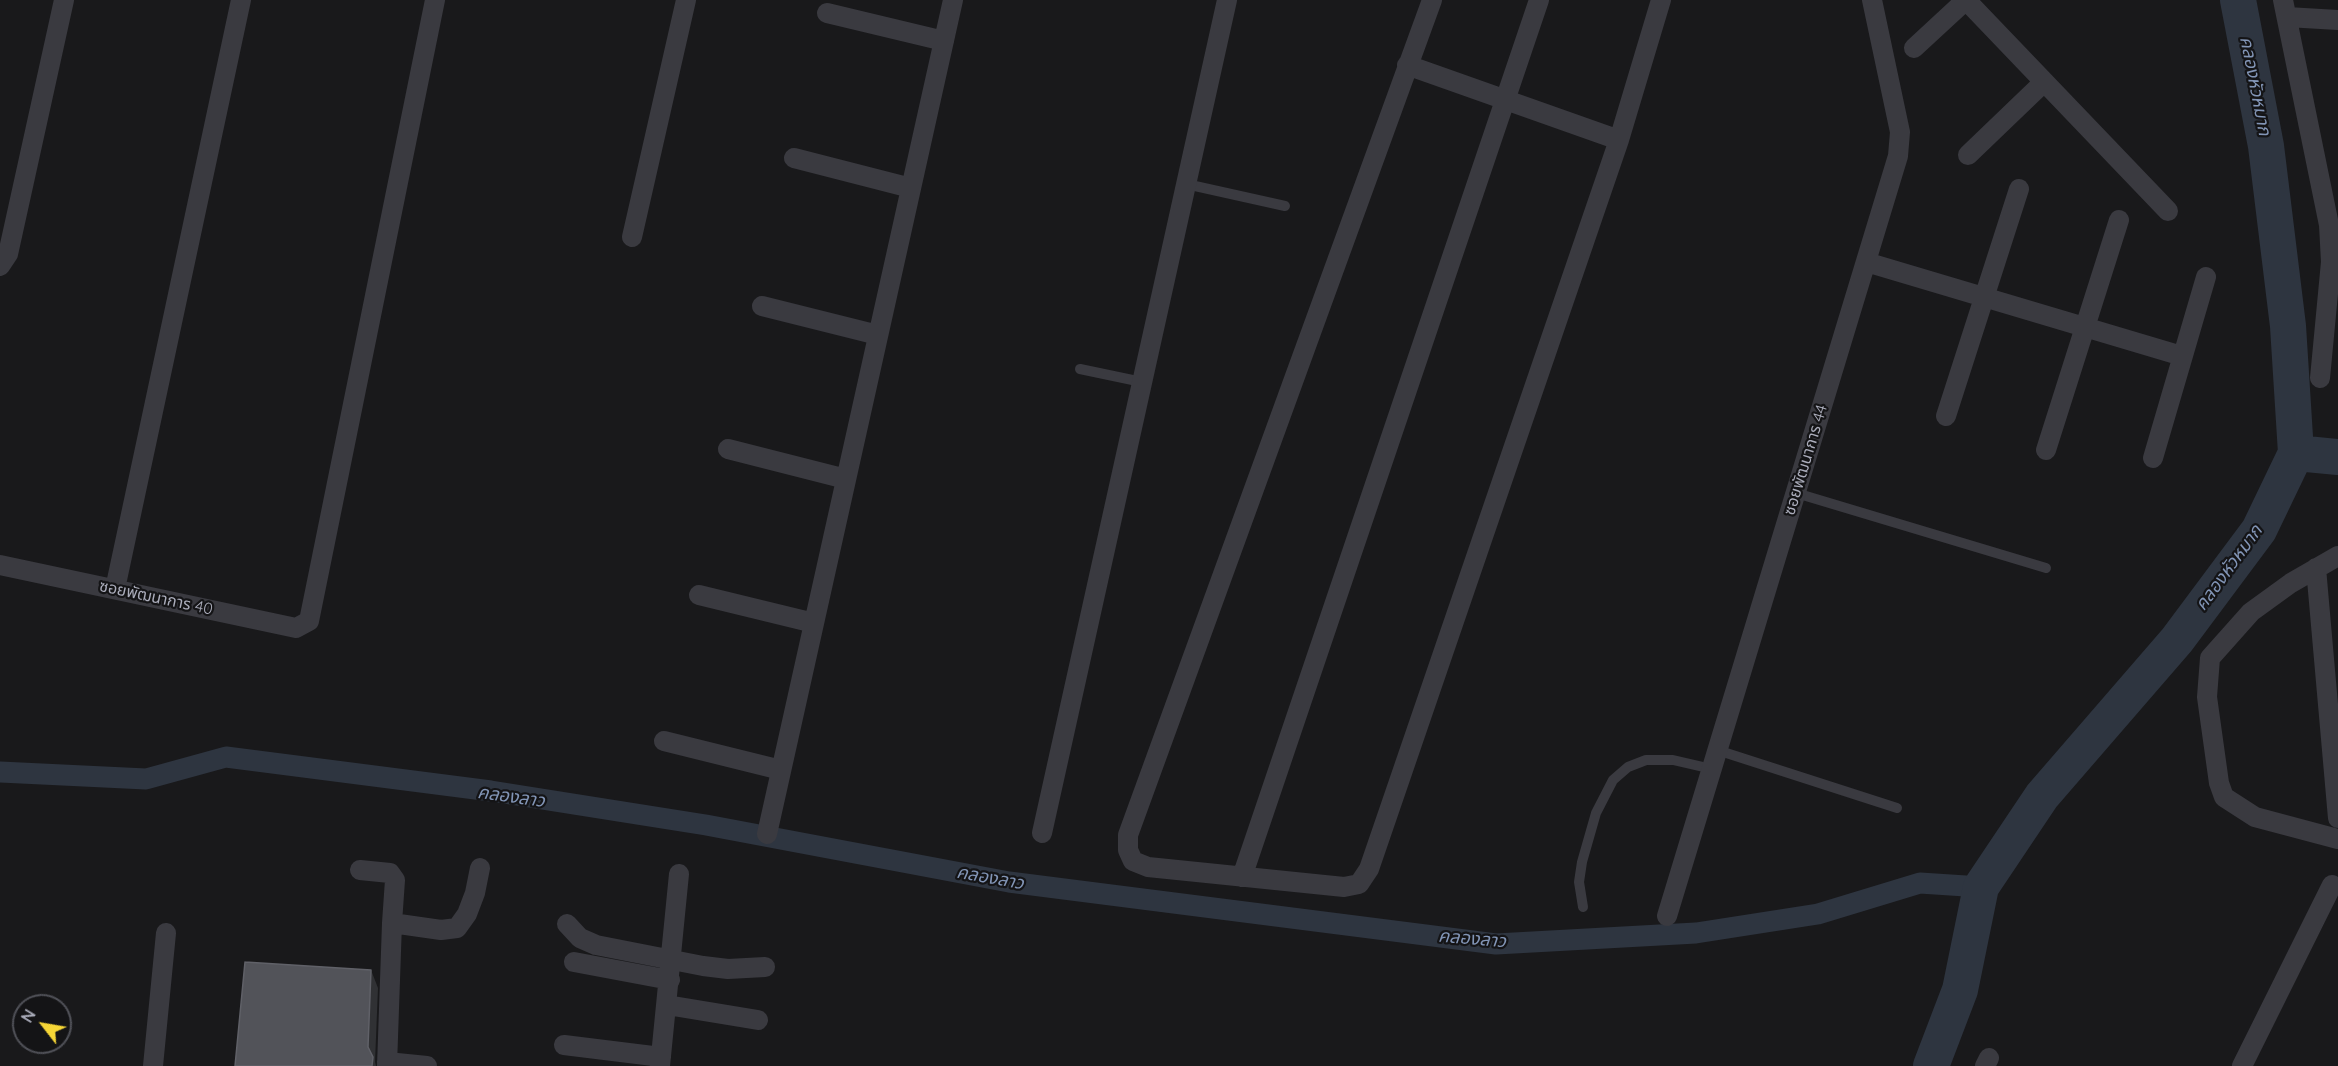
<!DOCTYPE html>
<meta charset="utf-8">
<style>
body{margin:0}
#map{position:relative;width:2338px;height:1066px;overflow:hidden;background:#19191b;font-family:Quicksand,sans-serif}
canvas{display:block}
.north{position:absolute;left:12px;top:994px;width:60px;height:60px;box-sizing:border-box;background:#141416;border:2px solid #505158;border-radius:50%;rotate:301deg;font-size:16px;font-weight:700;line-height:24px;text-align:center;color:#abadbb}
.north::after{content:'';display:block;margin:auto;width:21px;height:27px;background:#f6d636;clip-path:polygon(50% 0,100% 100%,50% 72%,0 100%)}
</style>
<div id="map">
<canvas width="2338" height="1066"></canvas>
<div class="north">N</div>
</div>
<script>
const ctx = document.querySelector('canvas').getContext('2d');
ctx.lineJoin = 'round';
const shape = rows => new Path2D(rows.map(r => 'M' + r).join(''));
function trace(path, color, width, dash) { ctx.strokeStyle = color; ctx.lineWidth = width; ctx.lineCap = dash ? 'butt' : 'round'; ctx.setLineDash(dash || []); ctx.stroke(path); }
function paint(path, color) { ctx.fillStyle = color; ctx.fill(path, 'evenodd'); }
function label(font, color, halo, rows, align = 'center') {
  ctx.font = font + ' Quicksand,"Noto Sans Thai",sans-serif'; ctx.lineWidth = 4.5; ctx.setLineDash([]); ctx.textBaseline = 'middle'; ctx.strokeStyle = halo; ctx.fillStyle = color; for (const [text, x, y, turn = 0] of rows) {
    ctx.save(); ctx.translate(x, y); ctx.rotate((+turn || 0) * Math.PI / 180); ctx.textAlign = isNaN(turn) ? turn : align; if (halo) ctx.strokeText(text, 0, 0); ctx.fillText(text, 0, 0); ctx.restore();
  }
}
trace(shape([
 [0,772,146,779,226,757,491,791,706,825,1009,882,1496,944,1696,933,1818,914,1920,883,1981,887]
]), '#2e3540', 21);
trace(shape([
 [2296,453,2338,457],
 [1931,1066,1960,990,1981,887,2042,796,2177,640,2259,530,2296,453,2288,326,2266,146,2238,0]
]), '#2e3540', 36);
trace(shape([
 [1186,184,1285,206],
 [1080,369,1142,382],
 [1796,493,2046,568],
 [1717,750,1897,808],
 [1583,907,1579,882,1582,862,1596,813,1613,780,1628,767,1646,760,1673,760,1712,769]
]), '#3a3a40', 10);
trace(shape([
 [1432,0,1128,835,1128,850,1133,861,1148,867,1344,887,1359,884,1369,869,1619,140,1661,0],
 [1966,0,2168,211],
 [2283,0,2329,225,2331,262,2320,378],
 [827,13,944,41],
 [2287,17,2338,20],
 [1914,48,1966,0],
 [1407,65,1619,140],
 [1968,155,2044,82],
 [794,158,911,188],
 [632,237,686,0],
 [1866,262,2182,356],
 [0,266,8,254,64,0],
 [762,306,878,335],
 [1946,416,2019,189],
 [728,449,846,479],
 [2046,450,2119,220],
 [2153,458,2206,277],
 [2338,556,2291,583,2251,612,2210,658,2207,697,2219,783,2224,797,2255,817,2338,839],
 [0,565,296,628,309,621,435,0],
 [2316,568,2338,818],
 [115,589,241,0],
 [699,595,814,623],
 [664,741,781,770],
 [1042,833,1227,0],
 [767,834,953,0],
 [360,870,390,873,395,880,392,923],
 [1242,877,1539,0],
 [1667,916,1898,156,1900,132,1872,0],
 [567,924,580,938,596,945,703,966,728,969,765,967],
 [574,962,670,980],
 [667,1005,758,1020],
 [564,1045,661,1057],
 [387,1062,427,1066],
 [153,1066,166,933],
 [387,1066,392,923,441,930,457,928,467,914,475,893,480,868],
 [660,1066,679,874],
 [1985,1066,1989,1058],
 [2242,1066,2332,885]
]), '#3a3a40', 20);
paint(shape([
 [371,970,378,988,375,1062,376,1066,372,1066,368,1047]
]), '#303134');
const building = shape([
 [245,962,371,970,368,1047,373,1057,372,1066,235,1066,245,962]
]);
paint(building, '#525359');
trace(building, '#606168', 1.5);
label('16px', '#abadbb', '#141416', [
 ["ซอยพัฒนาการ 44",1806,460,-73],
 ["ซอยพัฒนาการ 40",156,598,12]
]);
label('italic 18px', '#8295b6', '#141416', [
 ["คลองหัวหมาก",2255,86,79],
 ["คลองหัวหมาก",2229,568,-54],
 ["คลองลาว",511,797,8],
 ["คลองลาว",990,878,10],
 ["คลองลาว",1472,939,5]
]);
</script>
